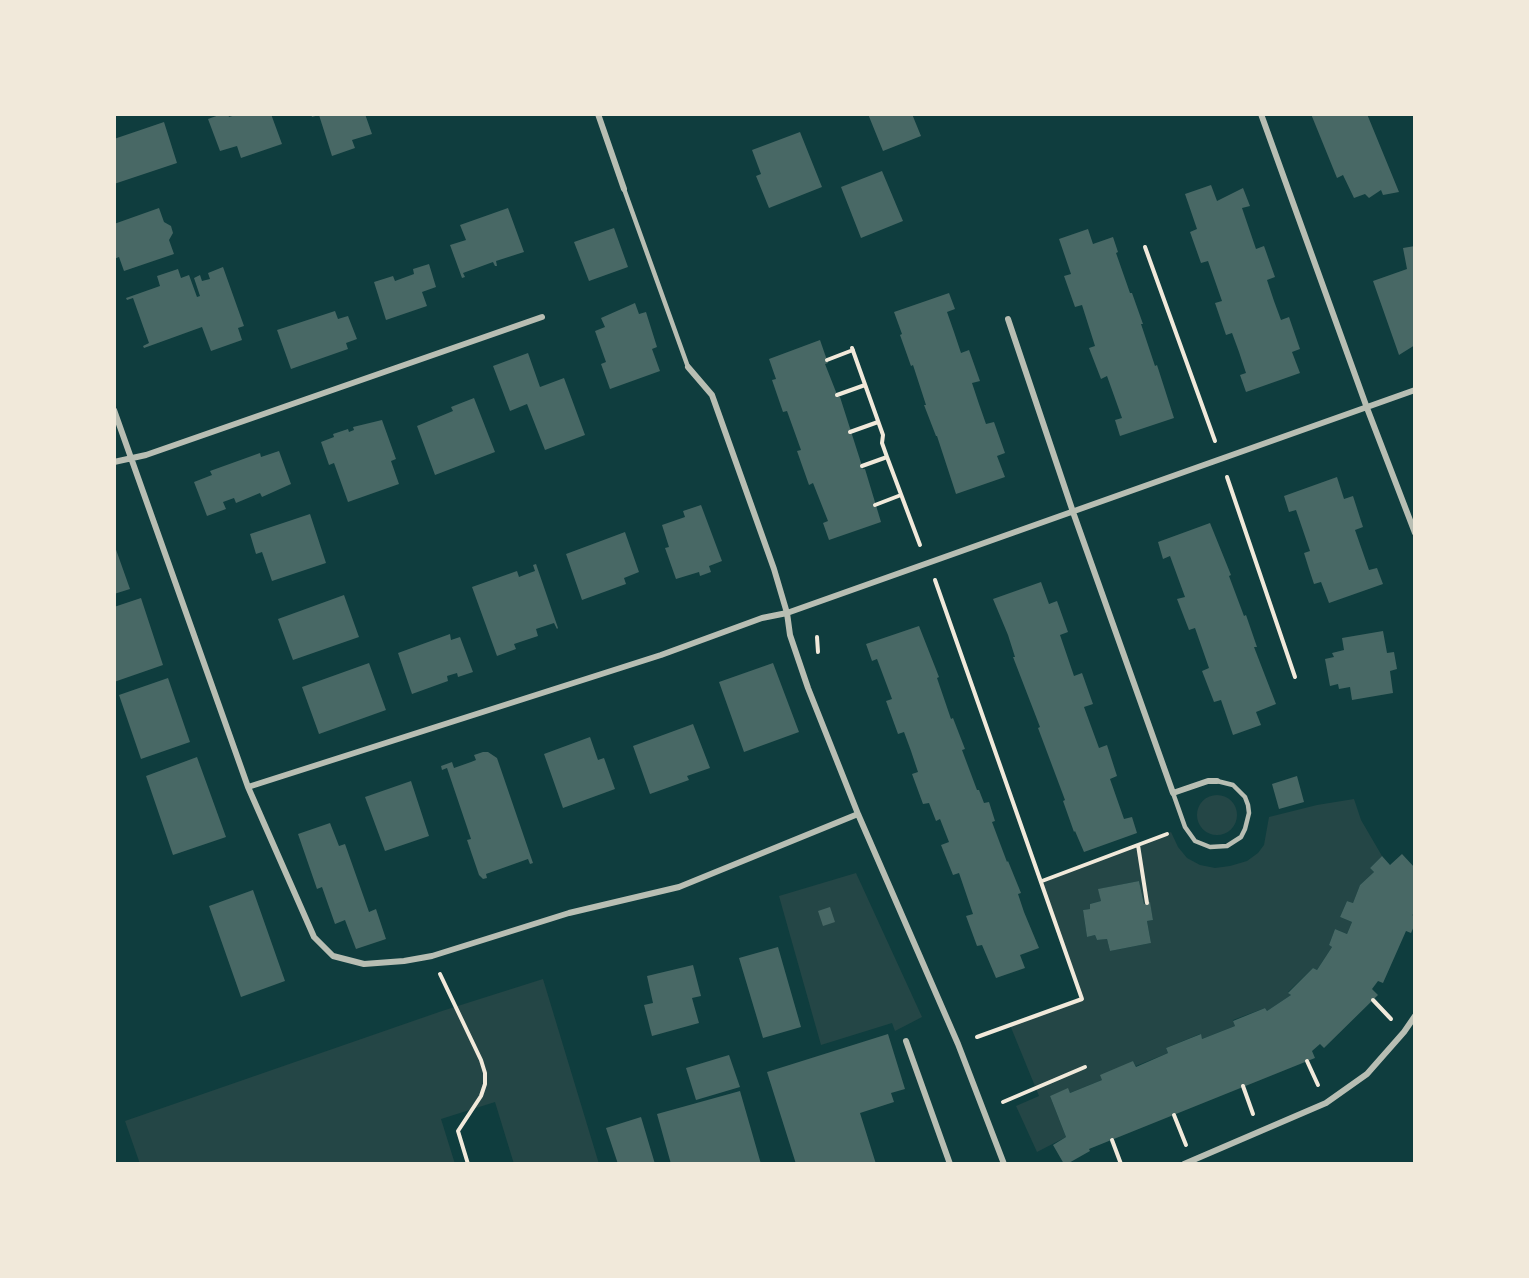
<!DOCTYPE html>
<style>
body{margin:0}
#map{position:relative;width:1529px;height:1278px;overflow:hidden;background:#0f3d3e;font-family:"Roboto Condensed",sans-serif}
canvas{display:block}
.frame{position:absolute;inset:0;border:116px solid #f1e9da;pointer-events:none}
</style>
<div id="map">
<canvas width="1529" height="1278"></canvas>
<div class="frame"></div>
</div>
<script>
const ctx = document.querySelector('canvas').getContext('2d');
ctx.lineJoin = 'round';
function paint(path, color) { ctx.fillStyle = color; ctx.fill(path, 'evenodd'); }
const shape = rows => new Path2D(rows.map(r => 'M' + r).join(''));
function trace(path, color, width, dash) { ctx.strokeStyle = color; ctx.lineWidth = width; ctx.lineCap = dash ? 'butt' : 'round'; ctx.setLineDash(dash || []); ctx.stroke(path); }
paint(shape([
 '1197 815a20 20 0 1 1 40 0a20 20 0 1 1-40 0Z',
 [1354,799,1361,820,1382,856,1370,868,1374,872,1360,885,1353,903,1347,901,1340,917,1352,922,1347,934,1335,929,1329,945,1332,947,1317,970,1313,968,1288,992,1291,995,1267,1011,1265,1008,1233,1020,1235,1026,1202,1039,1200,1034,1166,1048,1168,1053,1136,1066,1133,1061,1102,1080,1070,1093,1067,1089,1050,1096,1066,1137,1037,1152,1016,1106,1039,1096,1010,1025,1082,999,1042,881,1171,832,1178,847,1187,858,1200,865,1215,868,1230,866,1247,861,1258,853,1264,845,1269,817,1317,805],
 [1139,881,1144,904,1150,903,1153,920,1147,921,1151,943,1110,951,1107,939,1097,940,1095,935,1087,937,1083,910,1090,909,1090,904,1101,901,1099,889],
 [856,873,922,1017,895,1031,892,1023,821,1045,779,896],
 [543,979,599,1164,514,1164,495,1102,441,1119,455,1164,140,1164,125,1121,442,1011]
]), '#244646');
paint(shape([
 [222,114,228,114,229,117,239,114,248,114,250,116,256,114,271,114,282,144,241,158,237,146,220,151,208,119],
 [311,114,365,114,372,134,352,140,355,148,332,156,319,115,312,117],
 [868,114,912,114,921,136,883,151],
 [1311,114,1367,114,1399,192,1383,195,1381,190,1369,198,1365,194,1354,198,1343,175,1337,178],
 [164,122,177,163,114,184,114,139],
 [800,132,822,187,769,208,756,176,761,174,752,150],
 [882,171,903,221,861,238,841,187],
 [1211,185,1217,201,1243,188,1250,206,1242,208,1256,249,1264,246,1275,277,1267,280,1274,301,1281,320,1289,317,1300,349,1292,352,1300,373,1246,392,1240,375,1246,373,1239,352,1232,333,1226,335,1215,303,1222,301,1208,261,1201,263,1190,232,1197,229,1185,194],
 [159,208,164,222,171,226,173,233,169,240,174,254,124,271,119,257,114,259,114,224],
 [508,208,524,252,496,261,497,266,495,266,493,262,463,273,465,277,462,278,450,245,466,240,460,225],
 [614,228,628,267,589,281,574,242],
 [1088,229,1093,244,1113,237,1118,252,1116,253,1130,293,1132,293,1143,324,1141,324,1155,366,1157,365,1174,418,1120,436,1115,420,1122,418,1107,376,1101,379,1089,348,1095,346,1082,305,1075,307,1064,276,1071,274,1059,239],
 [1415,246,1415,345,1399,355,1373,281,1407,269,1403,248],
 [429,264,436,287,422,292,427,306,386,320,374,282,393,276,395,281,414,274,413,269],
 [223,267,244,326,238,328,242,340,211,351,202,327,144,348,143,346,149,343,133,298,127,300,126,298,160,286,157,276,178,269,181,278,189,275,197,297,200,296,194,278,200,275,202,281,210,279,208,273],
 [949,293,955,309,947,312,954,332,961,353,969,350,980,381,972,383,979,404,986,424,994,422,1005,453,997,456,1005,477,956,494,937,436,936,436,924,405,926,405,913,365,911,366,900,335,902,334,894,312],
 [635,303,639,314,646,312,657,347,652,349,660,371,610,389,601,364,606,362,595,331,605,327,601,318],
 [335,311,338,319,348,316,357,339,346,343,348,349,291,369,277,330],
 [820,340,828,363,825,364,838,397,840,397,863,469,865,469,881,522,829,540,823,523,828,521,813,483,809,485,797,451,801,450,787,411,783,412,772,380,776,379,769,359],
 [528,353,540,387,564,378,585,435,545,450,527,404,510,411,493,366],
 [474,398,495,452,435,475,417,426,453,411,451,407],
 [382,420,396,459,391,461,399,484,348,502,334,463,329,465,321,442,334,437,333,434,348,429,349,432,354,430,353,427],
 [279,451,291,484,262,497,260,493,236,503,234,498,223,502,226,509,207,516,194,482,212,475,210,471,260,453,261,457],
 [1337,477,1344,499,1353,496,1363,527,1355,530,1369,570,1377,568,1383,584,1329,603,1321,582,1314,584,1309,569,1304,553,1310,551,1296,510,1289,512,1284,496],
 [701,505,722,561,709,566,711,572,700,576,699,572,676,579,665,548,669,547,662,525,685,517,683,511],
 [310,514,326,563,272,581,262,552,256,554,250,534],
 [1210,523,1231,575,1229,576,1244,616,1246,615,1257,647,1254,647,1276,704,1256,712,1261,725,1233,735,1221,700,1214,702,1202,671,1209,668,1195,628,1189,630,1177,599,1185,597,1170,556,1163,559,1158,542],
 [625,532,639,572,624,578,626,584,582,600,566,554],
 [114,544,130,589,114,594],
 [536,564,558,628,557,629,554,623,536,629,538,636,514,644,516,649,497,656,472,587,517,571,519,577,524,575,535,571,533,565],
 [1041,582,1049,604,1057,601,1068,632,1060,635,1074,676,1082,673,1093,704,1084,707,1099,748,1107,745,1117,776,1110,779,1124,819,1132,817,1137,833,1084,852,1075,831,1074,832,1063,801,1065,800,1038,728,1040,727,1013,657,1015,657,1008,635,993,599],
 [344,595,359,637,293,660,278,619],
 [141,598,163,665,114,682,114,607],
 [919,626,939,677,937,678,951,719,953,718,965,749,962,750,977,790,979,790,984,803,989,802,995,821,992,822,1007,862,1008,861,1021,893,1018,894,1024,912,1039,948,1020,955,1025,968,996,978,982,945,977,946,966,916,973,914,959,873,953,875,941,845,949,842,940,819,936,821,929,803,923,804,912,774,918,772,911,751,904,732,898,734,886,701,892,699,877,659,872,661,866,644],
 [1383,631,1387,653,1394,652,1397,669,1390,671,1393,693,1352,700,1350,687,1339,689,1338,684,1330,686,1325,659,1334,657,1332,653,1344,650,1342,638],
 [450,634,451,640,460,637,473,672,458,677,457,673,447,676,448,681,412,694,398,653],
 [369,663,386,710,319,734,302,687],
 [773,663,799,732,744,752,719,682],
 [168,678,190,742,141,759,119,695],
 [693,724,710,768,687,776,689,780,650,794,633,746],
 [590,737,598,760,604,758,615,789,563,808,544,754],
 [483,752,488,752,497,758,533,863,530,864,528,859,486,874,487,878,483,879,479,875,467,840,471,839,447,768,442,770,441,766,452,762,454,768,471,762,476,760,474,755],
 [197,757,226,837,173,855,146,776],
 [1297,776,1304,802,1279,809,1272,784],
 [411,781,429,836,385,851,365,797],
 [330,823,339,846,345,844,369,912,376,909,386,939,356,949,345,920,335,924,322,887,317,889,298,834],
 [1402,854,1415,868,1415,914,1412,915,1415,916,1415,924,1411,933,1406,931,1383,983,1378,981,1372,989,1378,995,1324,1048,1320,1044,1312,1051,1315,1058,1089,1149,1090,1151,1067,1164,1064,1164,1053,1145,1066,1137,1050,1096,1068,1088,1070,1093,1102,1080,1100,1075,1133,1061,1136,1067,1168,1053,1166,1048,1201,1034,1202,1039,1235,1026,1233,1021,1265,1008,1267,1011,1291,995,1288,993,1313,968,1317,970,1332,947,1329,945,1335,929,1347,934,1352,922,1340,917,1347,901,1353,903,1360,885,1374,872,1370,868,1382,856,1390,865],
 [1139,881,1144,904,1150,902,1153,920,1147,921,1151,943,1110,951,1107,939,1097,940,1095,935,1087,937,1083,910,1090,909,1090,904,1101,901,1098,889],
 [253,890,285,981,241,997,209,906],
 [830,907,835,922,823,926,818,911],
 [778,947,801,1027,763,1038,739,958],
 [693,965,701,996,692,998,699,1023,652,1036,644,1005,653,1003,647,976],
 [888,1034,905,1089,891,1093,894,1102,860,1113,876,1164,796,1164,767,1072],
 [729,1055,740,1087,696,1100,686,1068],
 [740,1091,761,1164,671,1164,657,1114],
 [641,1117,655,1164,618,1164,606,1128]
]), '#486865');
trace(shape([
 [1145,247,1215,441],
 [852,348,883,435,882,443,887,457,920,545],
 [827,360,853,350],
 [837,395,865,385],
 [850,432,878,422],
 [862,466,887,457],
 [1227,477,1295,677],
 [875,505,901,495],
 [935,580,1082,999,977,1037],
 [817,637,818,652],
 [1138,845,1147,903],
 [1042,881,1167,834],
 [1415,924,1415,925],
 [440,974,481,1060,485,1073,485,1084,481,1096,458,1131,468,1164],
 [1373,1000,1391,1019],
 [1307,1061,1318,1085],
 [1243,1086,1253,1114],
 [1003,1102,1085,1067],
 [1174,1115,1186,1145],
 [1112,1140,1121,1164]
]), '#f1e9da', 4);
trace(shape([
 [624,189,688,367],
 [1173,793,1185,827,1195,841,1210,847,1227,846,1241,837,1245,829,1249,813,1248,805,1245,797,1233,785,1217,781]
]), '#b8beb3', 4.5);
trace(shape([
 [598,114,624,189],
 [1261,114,1367,408,1415,533],
 [1008,319,1073,512,1173,793,1208,781,1217,781],
 [688,367,712,395,774,569,787,613,790,635,808,688,858,814,958,1044,1004,1164],
 [114,410,248,787,314,937,333,956,364,964,404,961,432,956,569,913,679,887,858,814],
 [114,462,146,455,542,317],
 [248,787,661,655,762,618,787,613,1415,390],
 [906,1041,950,1164],
 [1184,1164,1326,1103,1367,1074,1404,1032,1415,1016]
]), '#b8beb3', 6);
</script>
